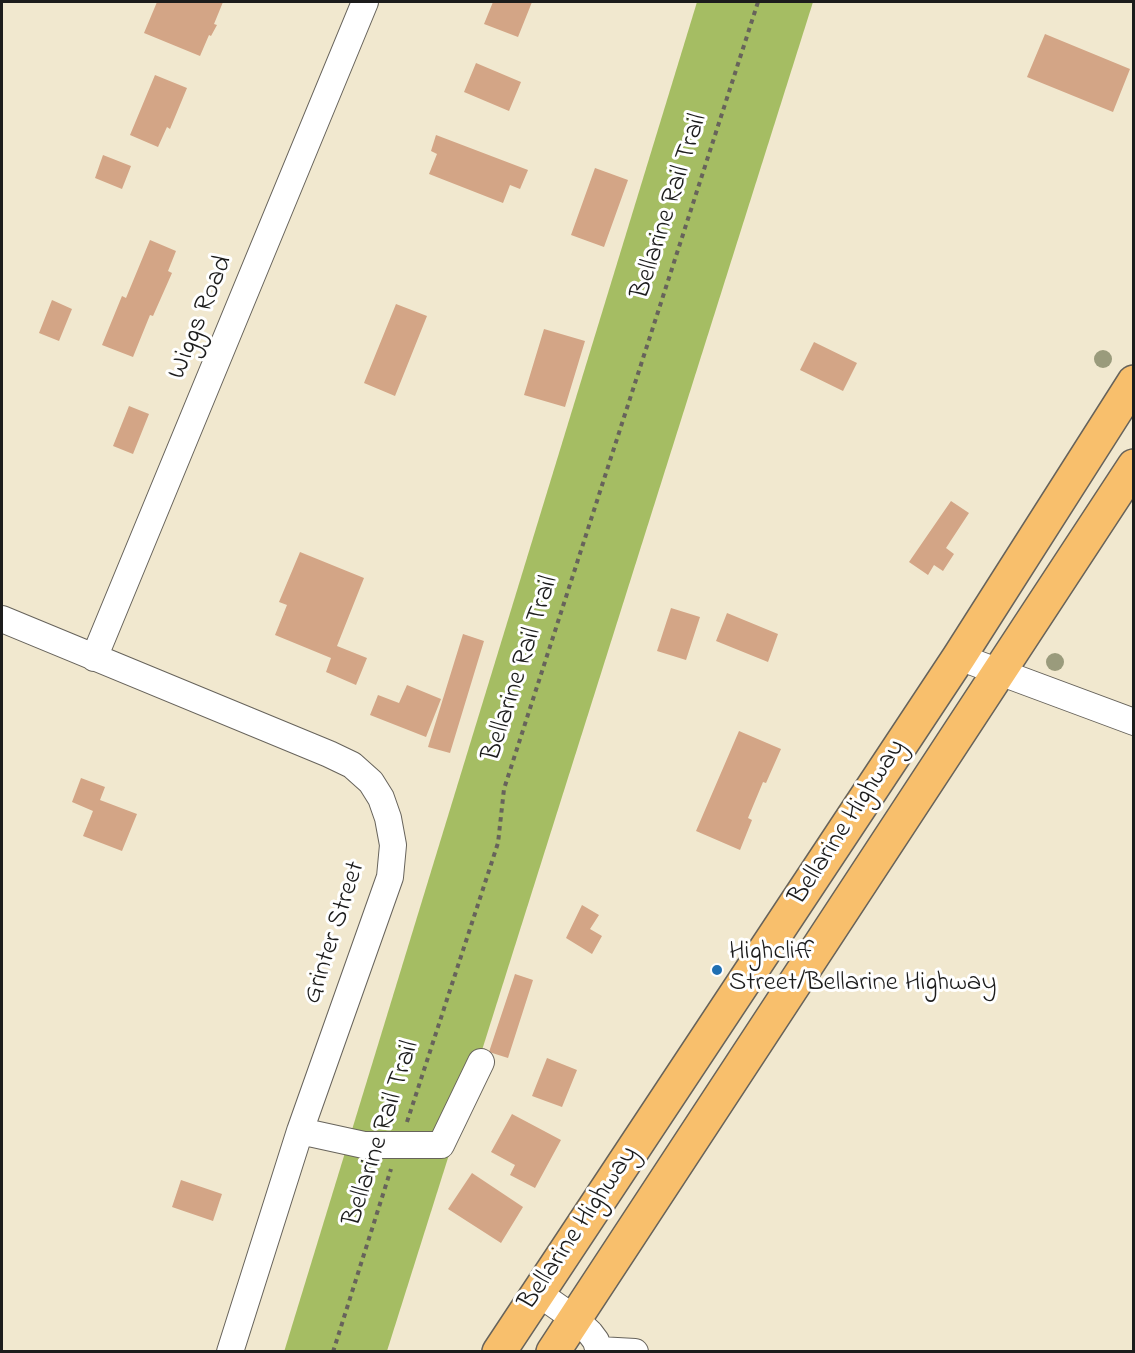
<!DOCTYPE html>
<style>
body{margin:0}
#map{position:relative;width:1135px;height:1353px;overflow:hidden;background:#f1e8cf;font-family:"Indie Flower",sans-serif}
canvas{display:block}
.frame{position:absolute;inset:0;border:3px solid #1c1c1c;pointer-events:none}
</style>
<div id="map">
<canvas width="1135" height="1353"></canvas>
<div class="frame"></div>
</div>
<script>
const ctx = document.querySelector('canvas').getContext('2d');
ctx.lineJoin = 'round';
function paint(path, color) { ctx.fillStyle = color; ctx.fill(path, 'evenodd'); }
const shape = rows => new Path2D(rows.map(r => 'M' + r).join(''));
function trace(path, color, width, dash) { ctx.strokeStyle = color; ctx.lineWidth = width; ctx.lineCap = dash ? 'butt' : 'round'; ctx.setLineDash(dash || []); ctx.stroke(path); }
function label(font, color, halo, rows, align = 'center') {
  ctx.font = font + ' "Indie Flower",sans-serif'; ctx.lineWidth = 6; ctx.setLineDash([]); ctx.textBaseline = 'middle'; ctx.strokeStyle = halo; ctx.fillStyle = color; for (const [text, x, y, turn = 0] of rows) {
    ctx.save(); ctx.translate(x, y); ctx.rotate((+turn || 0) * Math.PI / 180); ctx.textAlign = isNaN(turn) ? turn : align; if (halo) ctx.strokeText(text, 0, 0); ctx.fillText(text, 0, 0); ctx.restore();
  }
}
paint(shape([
 [697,2,813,2,387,1351,284,1352]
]), '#a5bd63');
paint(shape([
 [157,2,223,2,214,24,217,25,211,36,209,35,200,56,144,33],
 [493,2,532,2,518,37,484,24],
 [1045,34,1130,69,1113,112,1027,77],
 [476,63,521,82,509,111,464,92],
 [155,75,187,88,170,129,167,127,158,147,130,135],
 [436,135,528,170,520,189,510,185,503,203,429,174,437,154,431,151],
 [103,155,131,166,122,189,95,178],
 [595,168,628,180,604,247,571,235],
 [150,240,176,251,168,271,172,273,153,316,150,315,133,357,102,345,122,296,126,298],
 [52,300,72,309,59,341,39,333],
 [396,304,427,316,395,396,364,383],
 [544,329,585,341,565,407,524,395],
 [814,342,857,363,843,391,800,370],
 [129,406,149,414,133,454,113,446],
 [951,501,969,513,946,548,954,554,943,571,934,565,928,575,909,562],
 [300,552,364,578,337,646,367,658,356,685,326,672,331,658,275,635,287,605,279,602],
 [671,608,700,617,686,660,657,651],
 [727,613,778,634,768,662,716,641],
 [463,634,484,641,450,753,428,747],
 [407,685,441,699,426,737,370,715,378,695,399,703],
 [739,731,781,749,766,783,763,782,748,818,752,820,740,850,696,831],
 [81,778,105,787,100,800,137,814,122,851,83,836,93,811,72,802],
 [582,905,599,915,590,929,602,936,592,954,566,938],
 [515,974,533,980,508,1058,489,1052],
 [547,1058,577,1070,562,1107,532,1096],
 [512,1114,561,1140,535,1188,510,1175,515,1165,491,1152],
 [472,1173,523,1207,501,1243,448,1209],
 [181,1180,222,1194,213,1221,172,1207]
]), '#d3a586');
const minor = shape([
 [2,619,329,754,352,765,371,782,381,798,388,818,393,845,390,877,300,1131,230,1352],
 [959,657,1134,722],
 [94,658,365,2],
 [300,1131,364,1145,441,1145,481,1062],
 [538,1293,575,1319,590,1333,596,1341,599,1352],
 [599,1350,635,1352]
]);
const highway = shape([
 [499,1352,959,657,1134,382],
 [553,1352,1134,466]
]);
trace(minor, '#67635b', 28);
trace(highway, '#67635b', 36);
trace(shape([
 [407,1122,498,843,504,789,758,2],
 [333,1352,391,1169]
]), '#67635b', 4, [4.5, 4.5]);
trace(minor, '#fff', 26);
trace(highway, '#f8bf6c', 33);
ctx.fillStyle = '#9a9b7c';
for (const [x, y] of [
 [1103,359],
 [1055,662]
]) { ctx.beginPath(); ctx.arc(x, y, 9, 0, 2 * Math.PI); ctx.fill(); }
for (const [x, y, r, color] of [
 [717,970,6,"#1f6fb2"]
]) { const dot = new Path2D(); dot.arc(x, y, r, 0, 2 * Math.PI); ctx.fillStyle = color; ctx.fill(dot); trace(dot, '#fff', 2); }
label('27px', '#1c1c1c', '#fff', [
 ["Bellarine Rail Trail",671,207,-72],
 ["Wiggs Road",202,318,-68],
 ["Bellarine Rail Trail",522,669,-72],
 ["Bellarine Highway",849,823,-57],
 ["Grinter Street",336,933,-72],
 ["Bellarine Rail Trail",383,1134,-72],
 ["Bellarine Highway",580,1229,-56]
]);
label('27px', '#1c1c1c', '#fff', [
 ["Highcliff",729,954],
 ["Street/Bellarine Highway",729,985]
], 'left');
</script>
